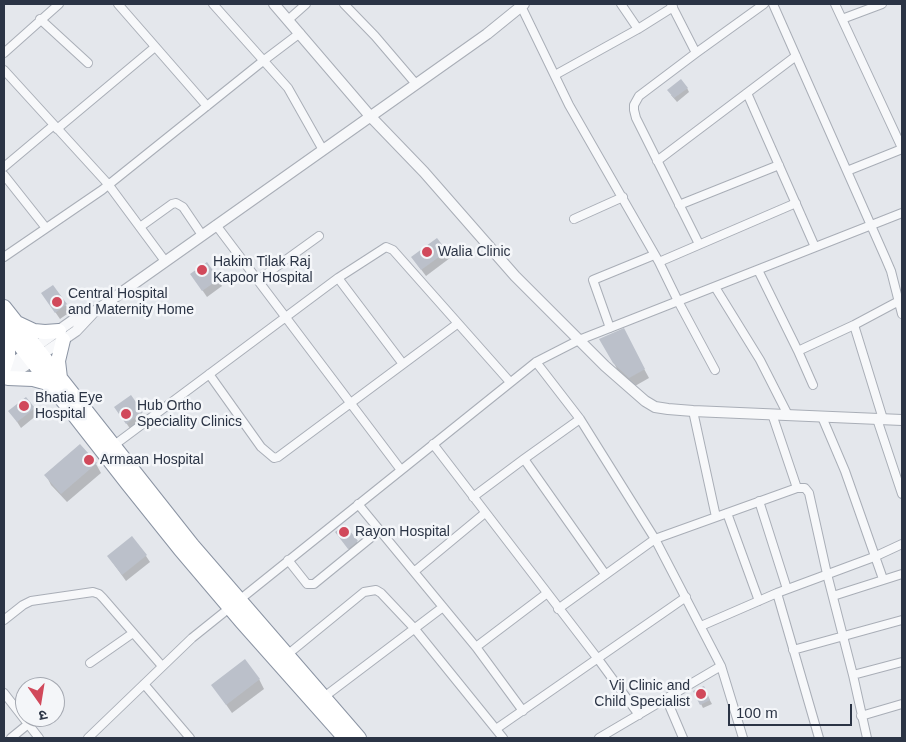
<!DOCTYPE html>
<meta charset="utf-8">
<style>
body{margin:0}
#map{position:relative;width:906px;height:742px;overflow:hidden;background:#e4e7ec;font-family:Helvetica,"Noto Sans Devanagari",sans-serif}
canvas{display:block}
.frame{position:absolute;inset:0;border:5px solid #2b3445;pointer-events:none}
.north{position:absolute;left:15px;top:677px;width:50px;height:50px;box-sizing:border-box;background:#f4f6f9;border:1px solid #a4a8b1;border-radius:50%;rotate:167deg;font-size:14px;font-weight:700;line-height:20px;text-align:center;color:#2b3445}
.north::after{content:'';display:block;margin:auto;width:18px;height:22px;background:#d1495b;clip-path:polygon(50% 0,100% 100%,50% 72%,0 100%)}
.scale{position:absolute;left:728px;top:704px;width:124px;height:22px;box-sizing:border-box;border:2px solid #2b3445;border-top:0;padding-left:6px;font-size:15px;line-height:18px;white-space:nowrap;color:#2b3445;-webkit-text-stroke:4px #f4f6f9;paint-order:stroke}
</style>
<div id="map">
<canvas width="906" height="742"></canvas>
<div class="frame"></div>
<div class="north">उ</div>
<div class="scale">100 m</div>
</div>
<script>
const ctx = document.querySelector('canvas').getContext('2d');
ctx.lineJoin = 'round';
function paint(path, color) { ctx.fillStyle = color; ctx.fill(path, 'evenodd'); }
const shape = rows => new Path2D(rows.map(r => 'M' + r).join(''));
function trace(path, color, width, dash) { ctx.strokeStyle = color; ctx.lineWidth = width; ctx.lineCap = dash ? 'butt' : 'round'; ctx.setLineDash(dash || []); ctx.stroke(path); }
function label(font, color, halo, rows, align = 'center') {
  ctx.font = font + ' Helvetica,sans-serif'; ctx.lineWidth = 5; ctx.setLineDash([]); ctx.textBaseline = 'middle'; ctx.strokeStyle = halo; ctx.fillStyle = color; for (const [text, x, y, turn = 0] of rows) {
    ctx.save(); ctx.translate(x, y); ctx.rotate((+turn || 0) * Math.PI / 180); ctx.textAlign = isNaN(turn) ? turn : align; if (halo) ctx.strokeText(text, 0, 0); ctx.fillText(text, 0, 0); ctx.restore();
  }
}
paint(shape([
 [687,88,689,92,677,102,671,95],
 [437,239,450,258,426,276,417,264],
 [218,280,222,286,207,297,196,281],
 [53,286,70,312,60,319,47,300],
 [628,339,649,378,635,386,619,373,614,363],
 [131,397,146,420,131,430,120,414],
 [34,409,37,415,21,428,10,411],
 [96,464,101,473,67,502,51,485,46,475],
 [337,533,357,542,361,548,353,555],
 [108,556,146,556,150,562,126,581],
 [259,679,264,689,232,713,213,686],
 [703,688,712,704,703,708,695,692]
]), '#0003');
paint(shape([
 [681,79,688,88,674,98,667,90],
 [437,238,447,251,421,270,411,257],
 [207,262,219,279,202,291,190,274],
 [53,285,67,304,55,313,41,293],
 [624,328,645,369,629,378,613,363,599,339],
 [131,395,143,412,126,424,114,407],
 [26,397,35,408,17,422,8,411],
 [80,444,97,463,61,494,44,475],
 [345,525,358,541,348,549,335,532],
 [132,536,147,555,122,575,107,556],
 [245,659,260,679,226,705,211,685],
 [704,686,710,700,700,705,693,691]
]), '#bbc0ca');
const minor = shape([
 [118,4,207,106],
 [213,4,288,88,323,150],
 [344,4,375,36,416,84],
 [621,4,638,29],
 [671,4,696,53],
 [773,4,885,257,891,271,902,314],
 [835,4,902,148],
 [521,6,569,105,659,262,678,301,715,370],
 [40,19,88,63],
 [842,19,882,4],
 [288,20,306,4],
 [4,53,59,4],
 [4,70,108,184,165,261],
 [555,75,638,29,673,7],
 [747,93,815,247],
 [57,129,155,47],
 [657,161,796,56],
 [4,167,54,125],
 [847,171,902,149],
 [4,175,46,228],
 [679,205,779,165],
 [574,219,623,197],
 [216,225,401,470],
 [140,227,172,204,176,203,183,207,202,235],
 [699,244,636,118,634,110,634,105,639,96,696,53,764,4],
 [4,257,102,190,263,61,300,33],
 [659,262,796,203],
 [758,270,798,351,813,385],
 [338,278,403,364],
 [258,280,319,236],
 [715,287,760,360,788,415],
 [854,325,883,419],
 [610,328,593,280,654,255],
 [798,351,854,325,899,301],
 [536,362,580,419,655,539,721,666,743,738],
 [209,374,261,447,274,458,278,457,457,324],
 [693,411,716,517],
 [772,414,797,488],
 [822,417,845,471,883,579],
 [877,419,902,494],
 [433,444,598,659,639,715],
 [113,446,338,278,386,247,393,250,510,382],
 [524,459,605,574],
 [473,497,524,459,580,419],
 [759,501,787,589],
 [358,504,476,647,523,711],
 [727,513,759,601],
 [288,560,307,584,314,584,379,531],
 [415,571,485,513],
 [777,593,819,738],
 [833,596,902,574],
 [558,609,655,539,797,488,805,488,809,493,827,574,853,675,867,738],
 [4,620,23,605,31,601,93,592,99,594,103,598,162,666],
 [701,626,777,593,874,557,902,544],
 [476,647,546,594],
 [793,650,902,620],
 [287,655,364,592,376,590,381,593,414,628,503,738],
 [90,663,133,633],
 [853,675,902,662],
 [144,684,190,738],
 [4,693,39,738],
 [324,697,443,607],
 [666,698,683,738],
 [861,716,902,704],
 [496,729,686,597],
 [11,738,27,725],
 [88,738,192,638,536,362,579,340,902,213],
 [599,738,721,666]
]);
const tertiary = shape([
 [274,4,370,116,424,172,515,276,605,366,645,401,655,407,668,409,693,411,902,420],
 [4,369,72,321,94,312,487,34,524,4],
 [6,379,76,331,92,314]
]);
const trunk = shape([
 [4,307,192,545,359,738],
 [17,323,34,331,45,332,59,331],
 [4,325,128,484,180,549,242,622,345,738],
 [4,368,8,356,8,330],
 [8,378,33,379,51,384],
 [60,378,58,361,63,340]
]);
trace(minor, '#a9aeb7', 10);
trace(tertiary, '#a9aeb7', 12);
trace(trunk, '#8b94a3', 16);
trace(minor, '#f7f8fa', 8);
trace(tertiary, '#f7f8fa', 10);
trace(trunk, '#fff', 14);
for (const [x, y, r, color] of [
 [427,252,6,"#d1495b"],
 [202,270,6,"#d1495b"],
 [57,302,6,"#d1495b"],
 [24,406,6,"#d1495b"],
 [126,414,6,"#d1495b"],
 [89,460,6,"#d1495b"],
 [344,532,6,"#d1495b"],
 [701,694,6,"#d1495b"]
]) { const dot = new Path2D(); dot.arc(x, y, r, 0, 2 * Math.PI); ctx.fillStyle = color; ctx.fill(dot); trace(dot, '#f4f6f9', 2); }
label('14px', '#2b3445', '#f4f6f9', [
 ["Walia Clinic",438,252],
 ["Hakim Tilak Raj",213,262],
 ["Kapoor Hospital",213,278],
 ["Central Hospital",68,294],
 ["and Maternity Home",68,310],
 ["Bhatia Eye",35,398],
 ["Hospital",35,414],
 ["Hub Ortho",137,406],
 ["Speciality Clinics",137,422],
 ["Armaan Hospital",100,460],
 ["Rayon Hospital",355,532],
 ["Vij Clinic and",690,686,"right"],
 ["Child Specialist",690,702,"right"]
], 'left');
</script>
